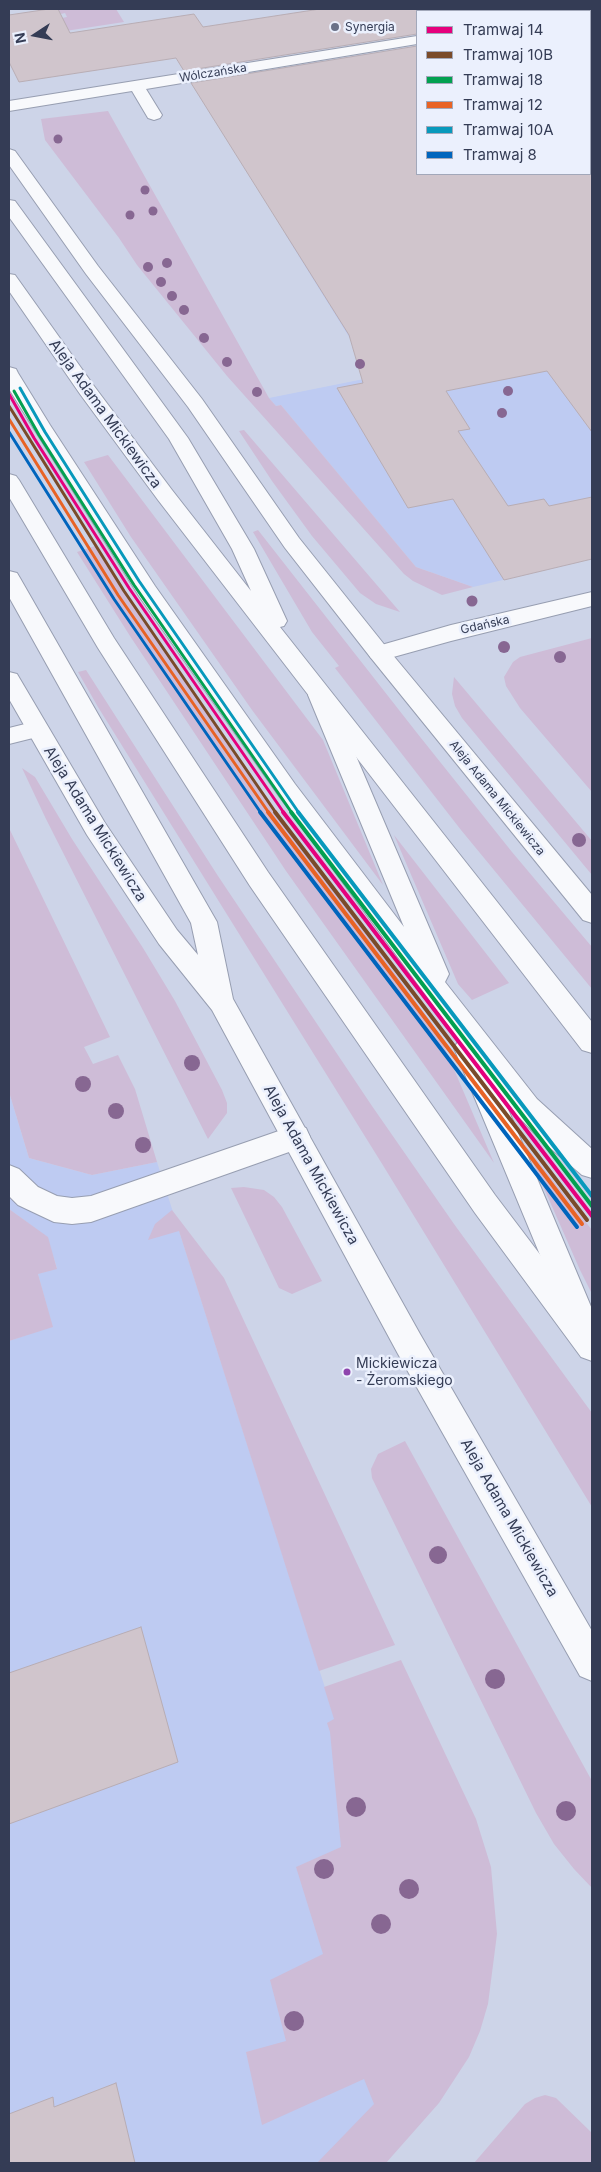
<!DOCTYPE html>
<html>
<head>
<meta charset="utf-8">
<style>
	body { margin:0 }
	#map { position:relative; width:601px; height:2172px; overflow:hidden; background:#cdd4e8; font-family:Inter,sans-serif }
	canvas { display:block }
	.frame { position:absolute; inset:0; border:10px solid #343c55; pointer-events:none }
	.legend { position:absolute; left:416px; top:10px; width:175px; height:165px; box-sizing:border-box; background:#ebf0fd; border:1px solid #a2a8ba; margin:0; padding:6px 9px; list-style:none; font-size:15px; color:#343c55 }
	.legend li { display:flex; align-items:center; gap:10px; height:25px }
	.legend b { width:25px; border:1px solid #a2a8ba }
	.north { position:absolute; left:10px; top:10px; width:50px; height:50px; -webkit-text-stroke:4px #ebf0fd; paint-order:stroke; rotate:259deg; font-size:14px; font-weight:700; line-height:20px; text-align:center; color:#343c55 }
	.north::after { content:''; display:block; margin:auto; width:18px; height:22px; background:#343c55; clip-path:polygon(50% 0,100% 100%,50% 72%,0 100%) }
</style>
</head>
<body>
<div id="map">
<canvas width="601" height="2172"></canvas>
<div class="frame"></div>
<ul class="legend">
<li><b style="height:6px;background:#e5007d"></b>Tramwaj 14</li>
<li><b style="height:6px;background:#7a4b2a"></b>Tramwaj 10B</li>
<li><b style="height:6px;background:#03a151"></b>Tramwaj 18</li>
<li><b style="height:6px;background:#e86325"></b>Tramwaj 12</li>
<li><b style="height:6px;background:#0899bc"></b>Tramwaj 10A</li>
<li><b style="height:6px;background:#0065bd"></b>Tramwaj 8</li>
</ul>
<div class="north">N</div>
</div>
<script>
const g = document.querySelector('canvas').getContext('2d');
g.lineJoin = 'round';
function fill(path, color) { g.fillStyle = color; g.fill(path, 'evenodd'); }
const shape = rows => new Path2D(rows.map(r => 'M' + r).join(''));
function strokePath(path, color, width, dash) { g.strokeStyle = color; g.lineWidth = width; g.lineCap = dash ? 'butt' : 'round'; g.setLineDash(dash || []); g.stroke(path); }
function drawText(font, color, halo, rows, align = 'center') {
  g.font = font + ' Inter,sans-serif'; g.lineWidth = 5; g.setLineDash([]); g.textBaseline = 'middle'; g.strokeStyle = halo; g.fillStyle = color; for (const [text, x, y, turn = 0] of rows) {
    g.save(); g.translate(x, y); g.rotate((+turn || 0) * Math.PI / 180); g.textAlign = isNaN(turn) ? turn : align; if (halo) g.strokeText(text, 0, 0); g.fillText(text, 0, 0); g.restore();
  }
}
fill(shape([
	[385,213,592,336,592,559,473,587,416,567,281,405,276,406,269,398,374,377,285,234],
	[9,1092,29,1158,92,1175,157,1162,335,1719,386,2163,9,2163,9,1341,52,1326,38,1274,57,1268,47,1237,9,1209]
]), '#becbf2');
fill(shape([
	[58,9,116,9,124,22,59,32,52,20,67,17,65,13,61,14],
	[108,111,269,398,276,406,281,405,416,567,473,587,442,595,413,581,404,574,227,376,137,265,119,238,45,140,41,119],
	[244,430,400,612,376,604,360,593,312,536,272,481,239,431],
	[108,455,323,740,383,885,252,710,131,537,84,462],
	[258,530,417,733,512,852,592,947,592,989,461,830,335,668,339,666,312,632,253,532],
	[95,546,230,745,313,862,431,1022,441,1039,494,1163,286,871,130,636,77,552],
	[592,638,592,792,520,708,506,686,504,677,513,662,520,657],
	[86,670,218,876,372,1106,454,1224,592,1413,592,1507,384,1167,98,707,78,672],
	[454,677,592,841,592,875,462,718,455,706,452,694],
	[22,768,35,777,72,839,143,948,175,1001,222,1090,227,1103,227,1113,208,1139,46,819],
	[9,828,110,1037,84,1047,93,1064,118,1055,135,1089,157,1162,92,1175,29,1158,9,1092],
	[394,835,509,983,472,1000,458,984],
	[525,1145,592,1230,592,1294,580,1270],
	[244,1187,264,1190,274,1197,282,1207,322,1281,292,1294,279,1288,231,1188],
	[9,1209,48,1237,57,1269,38,1274,53,1327,9,1341],
	[172,1210,224,1278,395,1645,319,1671,179,1231,148,1240,155,1224],
	[405,1441,592,1781,592,1888,574,1869,554,1844,536,1813,372,1478,371,1469,378,1454],
	[401,1660,476,1819,491,1867,497,1934,488,2004,480,2031,469,2057,439,2103,386,2163,317,2163,374,2104,364,2079,262,2125,246,2052,286,2041,270,1980,323,1954,296,1867,341,1847,330,1732,327,1723,334,1719,324,1687],
	[545,2095,556,2098,592,2133,592,2163,474,2163,525,2104,535,2098]
]), '#cebcd7');
const building = shape([
	[49,9,58,9,70,33,194,14,203,27,320,9,417,9,417,34,184,71,176,58,19,82,9,62,9,15,49,9],
	[417,46,417,174,592,174,592,432,547,371,446,391,470,429,458,431,508,506,544,499,549,506,592,497,592,559,504,580,453,499,408,508,337,388,363,383,349,335,191,83,417,46],
	[141,1627,178,1762,9,1824,9,1673,141,1627],
	[116,2083,135,2163,9,2163,9,2114,53,2097,54,2107,116,2083]
]);
fill(building, '#d0c5cc');
strokePath(building, '#b8adb4', 1);
const minor = shape([
	[592,9,592,17,590,17,590,11,584,11,592,9],
	[417,36,417,44,146,89,162,115,160,118,154,120,148,118,132,91,9,111,9,101,417,36],
	[9,367,16,369,18,373,50,425,155,586,295,784,404,927,308,695,311,689,319,687,327,689,330,695,449,974,445,982,537,1099,592,1149,592,1178,582,1175,542,1141,517,1115,502,1095,592,1309,592,1358,581,1354,577,1344,454,1048,459,1040,279,796,139,596,9,389,9,367],
	[592,592,592,606,451,641,379,661,371,658,368,653,371,648,451,625,592,592],
	[37,721,45,723,49,729,45,735,9,744,9,728,37,721],
	[296,1125,306,1128,310,1137,306,1146,91,1222,72,1224,54,1222,18,1205,9,1196,9,1165,19,1169,38,1187,57,1196,72,1198,91,1196,296,1125]
]);
const major = shape([
	[9,149,15,151,98,266,202,399,299,538,387,648,592,895,592,923,583,920,371,658,285,548,188,407,86,274,9,165,9,149],
	[9,200,15,201,188,438,254,549,287,621,284,626,280,627,592,1022,592,1053,582,1050,158,500,80,394,9,291,9,274,15,275,94,386,172,490,251,591,232,549,169,439,9,217,9,200],
	[9,474,16,476,19,480,114,638,268,872,495,1195,592,1323,592,1361,581,1357,475,1213,250,886,98,648,9,497,9,474],
	[9,571,17,573,20,578,213,915,217,922,233,999,420,1334,592,1631,592,1681,580,1676,398,1354,212,1010,159,944,87,835,9,699,9,672,17,674,105,823,177,930,198,955,191,923,9,597,9,571]
]);
strokePath(minor, '#979eb1', 2);
strokePath(major, '#979eb1', 2);
fill(minor, '#f8f9fc');
fill(major, '#f8f9fc');
strokePath(shape([
	[9,394,34,438,129,588,284,813]
]), '#e5007d', 3);
strokePath(shape([
	[283,812,592,1216]
]), '#e5007d', 4);
strokePath(shape([
	[9,406,124,591,276,813]
]), '#7a4b2a', 3);
strokePath(shape([
	[275,812,587,1220]
]), '#7a4b2a', 4);
strokePath(shape([
	[14,391,39,435,134,585,292,813]
]), '#03a151', 3);
strokePath(shape([
	[291,812,592,1206]
]), '#03a151', 4);
strokePath(shape([
	[9,419,118,595,269,813]
]), '#e86325', 3);
strokePath(shape([
	[268,812,582,1224]
]), '#e86325', 4);
strokePath(shape([
	[20,388,45,432,139,581,299,813]
]), '#0899bc', 3);
strokePath(shape([
	[298,812,592,1196]
]), '#0899bc', 4);
strokePath(shape([
	[9,432,114,599,261,813]
]), '#0065bd', 3);
strokePath(shape([
	[260,812,577,1227]
]), '#0065bd', 4);
g.fillStyle = '#876792';
for (const [x, y, r] of [
	[58,139,4.5],
	[145,190,4.5],
	[153,211,4.5],
	[130,215,4.5],
	[167,263,5],
	[148,267,5],
	[161,282,5],
	[172,296,5],
	[184,310,5],
	[204,338,5],
	[227,362,5],
	[360,364,5],
	[508,391,5],
	[257,392,5],
	[502,413,5],
	[472,601,5.5],
	[504,647,6],
	[560,657,6],
	[579,840,7],
	[192,1063,8],
	[83,1084,8],
	[116,1111,8],
	[143,1145,8],
	[438,1555,9],
	[495,1679,10],
	[356,1807,10],
	[566,1811,10],
	[324,1869,10],
	[409,1889,10],
	[381,1924,10],
	[294,2021,10]
]) { g.beginPath(); g.arc(x, y, r, 0, 2 * Math.PI); g.fill(); }
for (const [x, y, r, color] of [
	[335,27,5,"#6a7188"],
	[347,1372,4.5,"#8e44ad"]
]) { const dot = new Path2D(); dot.arc(x, y, r, 0, 2 * Math.PI); g.fillStyle = color; g.fill(dot); strokePath(dot, '#ebf0fd', 2); }
drawText('12px', '#343c55', '#ebf0fd', [
	["Synergia",345,27]
], 'left');
drawText('12px', '#343c55', '#ebf0fd', [
	["Wólczańska",213,73,-9],
	["Gdańska",485,625,-13],
	["Aleja Adama Mickiewicza",497,798,51]
]);
drawText('14px', '#343c55', '#ebf0fd', [
	["Mickiewicza",356,1364],
	["- Żeromskiego",356,1381]
], 'left');
drawText('15px', '#343c55', '#ebf0fd', [
	["Aleja Adama Mickiewicza",105,414,54],
	["Aleja Adama Mickiewicza",95,824,58],
	["Aleja Adama Mickiewicza",311,1165,61],
	["Aleja Adama Mickiewicza",509,1518,60]
]);
</script>
</body>
</html>
